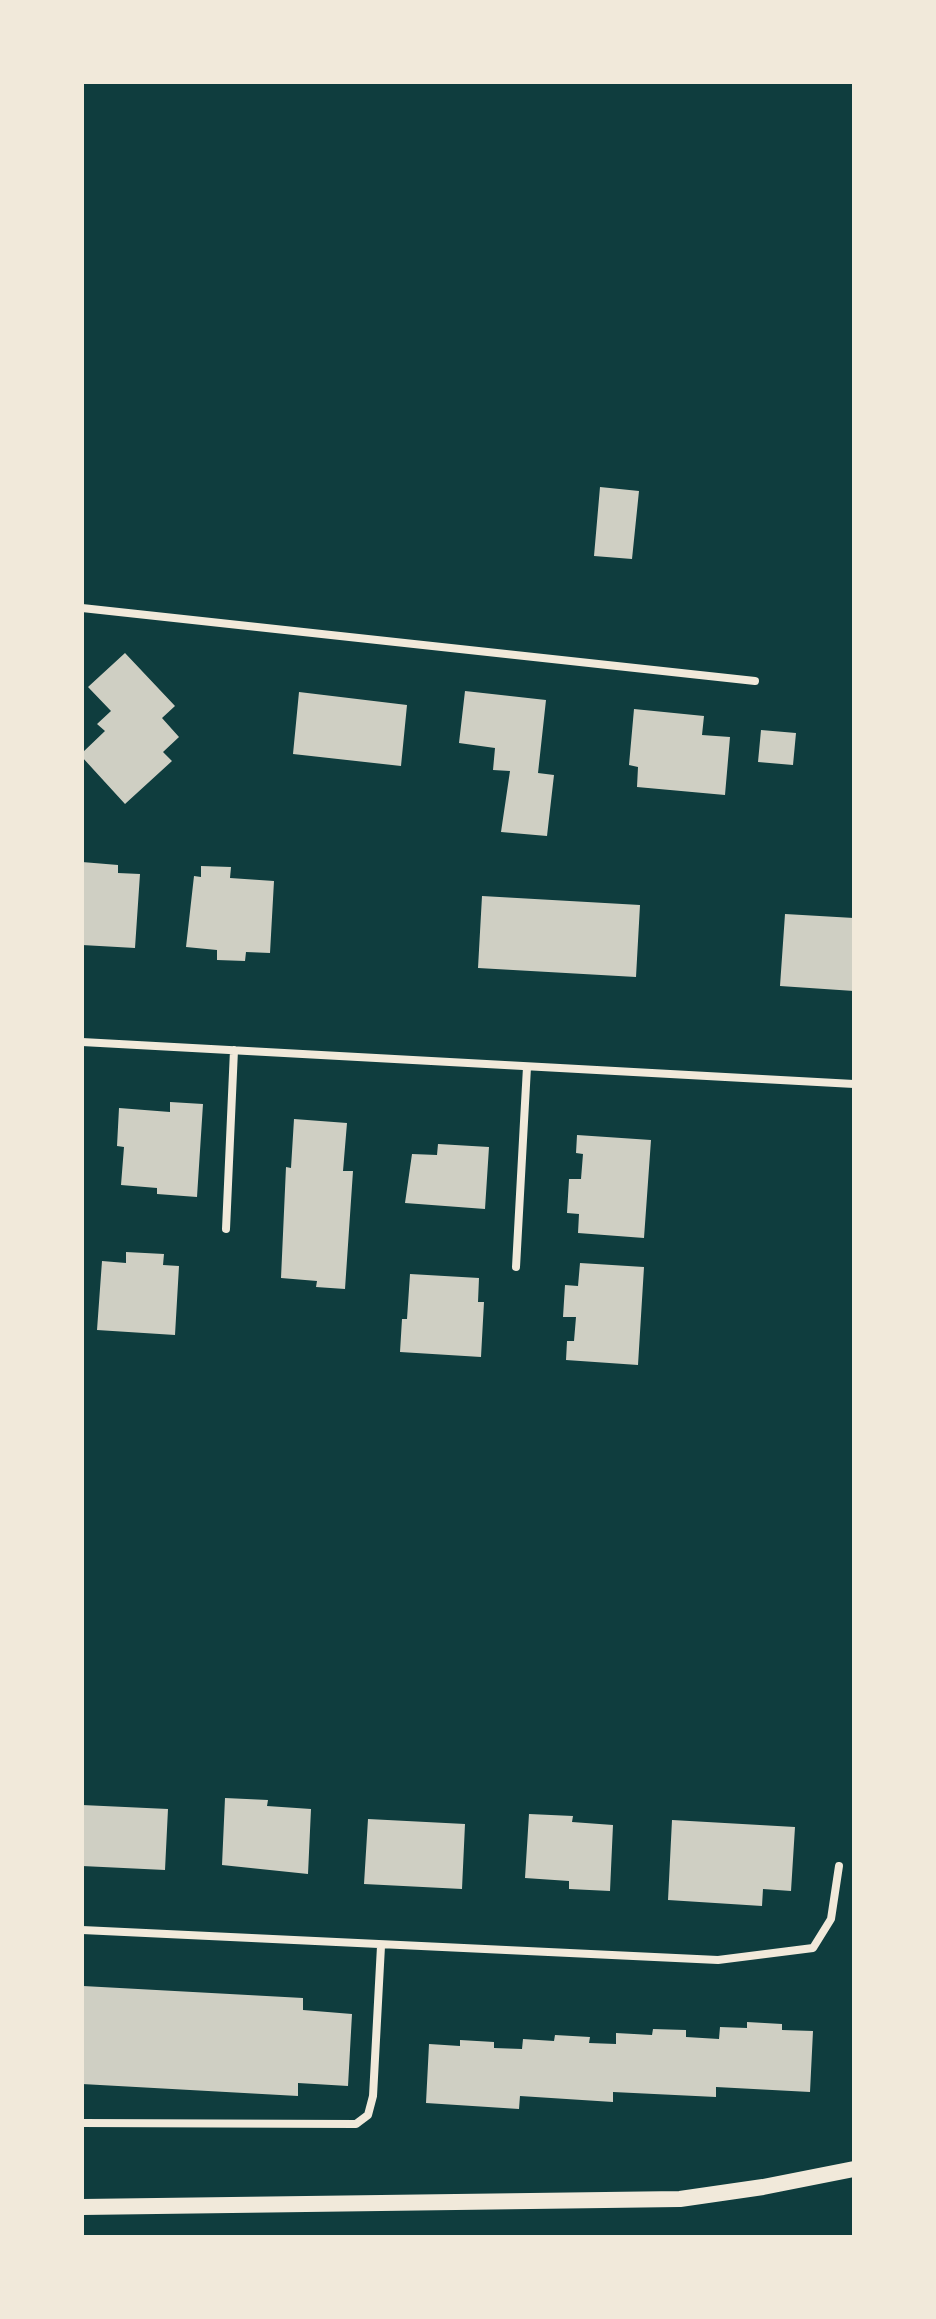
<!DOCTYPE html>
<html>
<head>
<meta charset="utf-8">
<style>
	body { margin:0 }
	#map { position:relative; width:936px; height:2319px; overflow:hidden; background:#0f3d3e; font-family:Ubuntu,sans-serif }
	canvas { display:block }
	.frame { position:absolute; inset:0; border:84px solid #f1e9da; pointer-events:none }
</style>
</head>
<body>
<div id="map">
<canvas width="936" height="2319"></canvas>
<div class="frame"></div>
</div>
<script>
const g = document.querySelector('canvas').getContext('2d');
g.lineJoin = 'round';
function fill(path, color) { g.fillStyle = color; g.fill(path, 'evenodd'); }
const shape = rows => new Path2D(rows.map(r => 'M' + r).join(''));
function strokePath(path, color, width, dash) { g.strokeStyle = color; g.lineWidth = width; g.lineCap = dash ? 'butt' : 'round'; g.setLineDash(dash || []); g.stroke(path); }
fill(shape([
	[600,487,639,491,632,559,594,556],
	[125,653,175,706,162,718,179,737,163,752,172,761,125,804,82,757,82,753,105,731,97,724,111,711,88,687],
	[465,691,546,700,538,773,554,775,547,836,501,832,510,771,493,770,495,748,459,743],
	[299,692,407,705,401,766,293,754],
	[634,709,704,716,702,735,730,737,725,795,637,787,638,767,629,765],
	[761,730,796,733,793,765,758,762],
	[82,862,118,865,118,873,140,874,135,948,82,945],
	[201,866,231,867,230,878,274,881,270,953,246,952,245,961,217,960,217,950,186,947,194,876,201,877],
	[482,896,640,905,636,977,478,968],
	[785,914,854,918,854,991,780,986],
	[170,1102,203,1104,197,1197,157,1194,157,1188,121,1185,124,1147,117,1146,119,1108,170,1112],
	[294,1119,347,1123,343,1171,353,1171,345,1289,316,1287,317,1281,281,1278,286,1167,291,1168],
	[577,1135,651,1140,644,1238,578,1233,579,1214,567,1213,569,1179,581,1179,583,1154,576,1153],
	[438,1144,489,1147,485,1209,405,1203,412,1154,437,1155],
	[126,1252,164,1254,163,1265,179,1266,175,1335,97,1330,102,1261,126,1263],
	[580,1263,644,1267,638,1365,566,1360,567,1341,574,1341,576,1317,563,1317,565,1285,578,1286],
	[410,1274,479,1278,478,1302,484,1302,481,1357,400,1352,402,1319,407,1319],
	[225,1798,268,1800,267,1806,311,1809,308,1874,222,1865],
	[82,1805,168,1809,165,1870,82,1866],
	[529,1814,573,1816,572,1822,613,1825,610,1891,569,1889,569,1881,525,1878],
	[368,1819,465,1824,462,1889,364,1884],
	[672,1820,795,1827,791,1891,763,1889,762,1906,668,1900],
	[83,1986,303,1998,303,2010,352,2014,348,2086,298,2083,298,2096,82,2084],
	[747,2022,782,2024,782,2030,813,2031,810,2092,716,2087,716,2097,613,2092,613,2102,520,2096,519,2109,426,2103,429,2044,460,2046,460,2040,494,2042,494,2048,522,2049,523,2039,554,2041,555,2035,590,2037,589,2043,616,2044,616,2033,652,2035,653,2029,686,2030,686,2037,719,2039,720,2027,747,2028]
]), '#cfcfc3');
strokePath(shape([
	[82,608,755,681],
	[82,1042,854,1084],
	[226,1229,234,1050],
	[516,1267,527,1067],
	[82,1930,718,1960,813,1948,831,1919,839,1866],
	[82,2123,356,2124,368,2115,373,2096,381,1946]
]), '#f1e9da', 8);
strokePath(shape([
	[82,2207,680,2199,763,2187,854,2169]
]), '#f1e9da', 16);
</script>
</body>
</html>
